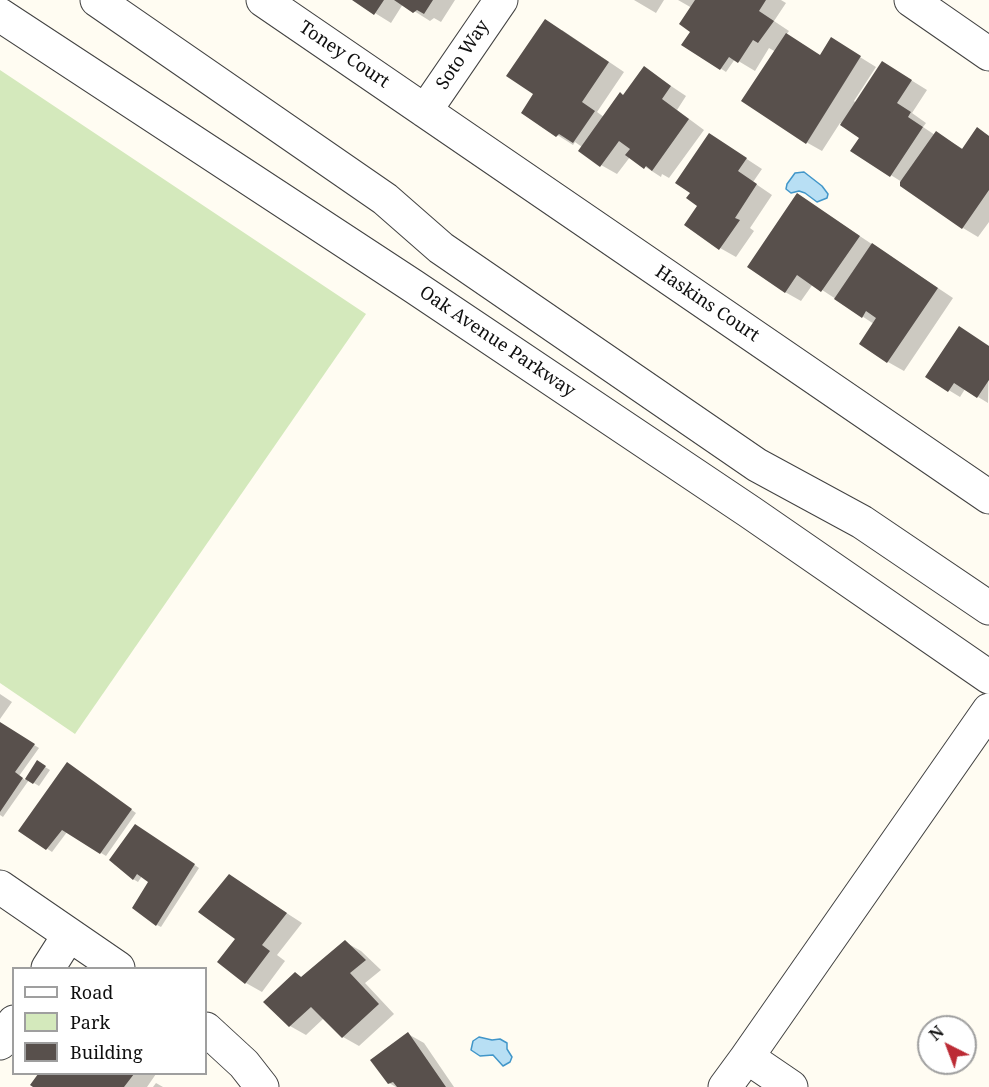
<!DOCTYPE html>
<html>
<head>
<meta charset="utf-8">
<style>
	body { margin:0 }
	#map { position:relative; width:989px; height:1087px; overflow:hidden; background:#fffcf2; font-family:"Noto Serif",serif }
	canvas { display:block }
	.legend { position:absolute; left:12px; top:967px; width:195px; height:108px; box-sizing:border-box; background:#fff; border:2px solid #9f9f9f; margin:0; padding:8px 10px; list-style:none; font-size:18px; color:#0f0f0f }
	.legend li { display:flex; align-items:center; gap:12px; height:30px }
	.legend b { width:30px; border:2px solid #9f9f9f }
	.north { position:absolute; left:917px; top:1015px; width:60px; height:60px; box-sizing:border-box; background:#fff; border:2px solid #9f9f9f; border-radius:50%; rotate:318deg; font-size:16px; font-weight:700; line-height:24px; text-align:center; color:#0f0f0f }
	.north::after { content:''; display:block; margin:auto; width:21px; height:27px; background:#bc2b35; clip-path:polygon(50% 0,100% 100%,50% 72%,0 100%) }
</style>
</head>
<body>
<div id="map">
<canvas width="989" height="1087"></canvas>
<ul class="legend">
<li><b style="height:8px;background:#fff"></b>Road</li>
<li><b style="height:16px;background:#d4e9bc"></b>Park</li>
<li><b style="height:16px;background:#58504c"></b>Building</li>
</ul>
<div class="north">N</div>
</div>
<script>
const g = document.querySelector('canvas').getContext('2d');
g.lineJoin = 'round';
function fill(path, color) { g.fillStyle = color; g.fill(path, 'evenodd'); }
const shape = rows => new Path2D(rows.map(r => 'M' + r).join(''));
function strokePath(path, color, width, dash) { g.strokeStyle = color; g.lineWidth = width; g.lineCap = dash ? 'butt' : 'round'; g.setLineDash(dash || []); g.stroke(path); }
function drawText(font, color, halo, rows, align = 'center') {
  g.font = font + ' "Noto Serif",serif'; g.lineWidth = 6; g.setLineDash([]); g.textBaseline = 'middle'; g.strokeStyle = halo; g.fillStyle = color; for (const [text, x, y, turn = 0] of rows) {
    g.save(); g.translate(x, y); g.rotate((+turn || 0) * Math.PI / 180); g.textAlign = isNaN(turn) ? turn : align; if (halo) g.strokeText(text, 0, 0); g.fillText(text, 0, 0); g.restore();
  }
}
fill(shape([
	[0,70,366,314,75,734,0,683]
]), '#d4e9bc');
const water = shape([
	[804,172,822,186,828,194,827,198,817,202,805,193,799,191,791,193,786,189,787,184,795,173,804,172],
	[479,1037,492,1040,500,1039,507,1043,507,1049,512,1057,510,1062,503,1066,493,1055,480,1056,471,1050,473,1041,479,1037]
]);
fill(water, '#b8dff4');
strokePath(water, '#4196c9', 1.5);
fill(shape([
	[354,0,455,0,441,22,434,18,430,21,403,4,391,23],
	[634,0,664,0,656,13],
	[678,0,781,0,786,3,774,21,789,31,786,35,821,56,847,49,876,67,854,101,856,103,898,72,927,90,912,113,926,123,923,127,935,135,936,133,963,149,977,129,989,136,989,222,978,237,963,228,902,182,852,151,861,137,840,123,822,151,806,142,776,52,769,48,755,71,735,59,726,72,684,44,690,34,692,8],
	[562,30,624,72,597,112,604,117,624,96,644,68,686,96,677,110,704,130,669,178,662,174,661,177,630,157,617,174,601,165,582,147,575,142,573,145,523,113,535,94],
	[710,135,762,169,753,182,772,195,750,228,754,231,736,257,720,248,692,193],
	[798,195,953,298,904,371,888,362,874,324,813,284,801,301,785,292],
	[989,347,988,403,965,389,960,397,927,377],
	[0,694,12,702,0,719],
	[0,724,39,748,19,776,25,780,37,762,50,770,39,786,29,780,3,817,0,815],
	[72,767,136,813,106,856,67,832,52,852,20,830],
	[141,829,199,868,161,927,157,925,150,882,142,876,138,882,133,879],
	[229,876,302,923,277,955,285,961,262,992,246,983,219,962,237,938],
	[345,942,361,951,381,970,365,983,394,1014,359,1046,343,1037,324,1018,306,1035,290,1026,265,1002,295,973,303,978],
	[408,1034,424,1043,454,1087,396,1087,389,1083],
	[40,1074,156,1074,147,1087,36,1087,32,1084],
	[156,1083,163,1087,153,1087]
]), '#0003');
fill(shape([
	[352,0,384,0,374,15],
	[394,0,433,0,424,14,417,10,413,13],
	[695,0,766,0,759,11,774,21,758,43,753,40,738,63,729,57,720,70,681,45,690,32,679,24],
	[545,19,609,62,582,102,595,111,573,143,559,134,556,137,521,113,533,94,506,76],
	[786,33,820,55,831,37,861,56,806,144,741,101],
	[882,61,912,80,897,103,911,112,908,117,923,127,890,177,850,151,859,138,840,125],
	[644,66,671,86,662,99,689,119,652,171,646,166,644,169,625,155,630,149,619,141,600,167,578,151,620,92,623,95],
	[977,127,989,136,989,190,962,229,900,186,900,182,936,131,962,149],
	[709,133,747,158,738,171,757,184,735,218,740,220,719,250,684,225,697,206,686,198,690,193,675,183],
	[797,193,860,236,821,292,797,275,785,293,747,267],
	[872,243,938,288,887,363,859,344,876,318,866,311,862,318,834,299],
	[959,326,989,346,989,380,977,398,954,383,948,392,925,377],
	[0,722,35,744,15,772,23,778,0,812],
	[37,760,46,766,33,784,25,779],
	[67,762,132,809,100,854,62,830,46,850,18,831],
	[135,824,195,864,156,926,132,908,148,882,137,874,133,880,109,860],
	[229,874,287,913,262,945,270,951,245,984,217,962,235,939,198,912],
	[345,940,366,960,350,973,379,1004,342,1038,311,1007,289,1027,263,1002,295,972,301,977],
	[408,1032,446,1087,397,1087,393,1082,388,1084,370,1060],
	[38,1074,134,1074,124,1087,33,1087,30,1085]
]), '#58504c');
const minor = shape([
	[97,0,385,199,441,248,757,465,862,522,989,608],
	[263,0,989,497],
	[911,0,989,54],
	[0,15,413,286,750,512,989,677],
	[425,111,501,0],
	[0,887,118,968],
	[48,968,69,935],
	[206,1029,244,1064,262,1087],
	[0,1043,14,1022],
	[747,1057,989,710],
	[725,1087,747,1057,791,1087]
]);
strokePath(minor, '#424242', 35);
strokePath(minor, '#fff', 33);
drawText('18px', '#0f0f0f', '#fff', [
	["Toney Court",344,55,34],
	["Soto Way",463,55,-56],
	["Haskins Court",707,304,34],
	["Oak Avenue Parkway",497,342,34]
]);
</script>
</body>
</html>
